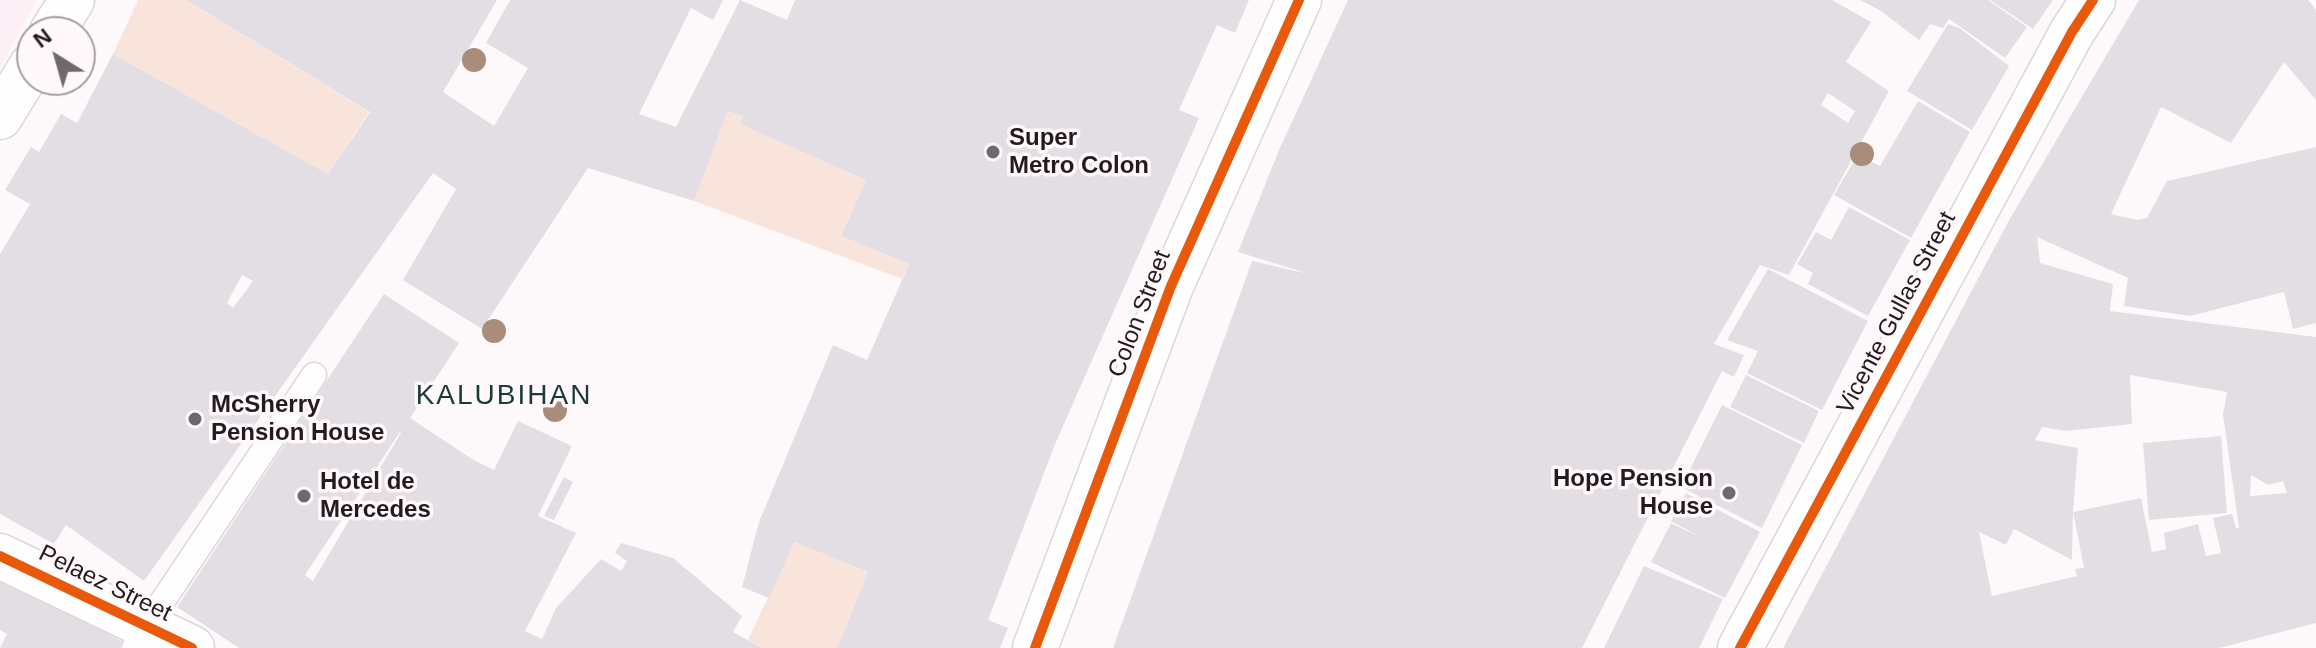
<!DOCTYPE html>
<html>
<head>
<meta charset="utf-8">
<style>
	body { margin:0 }
	#map { position:relative; width:2316px; height:648px; overflow:hidden; background:#fdf9fb; font-family:Arial,sans-serif }
	canvas { display:block }
	.north { position:absolute; left:16px; top:16px; width:80px; height:80px; box-sizing:border-box; background:#fef8fb; border:2px solid #a79fa3; border-radius:50%; rotate:323deg; font-size:22px; font-weight:700; line-height:32px; text-align:center; color:#241a1f }
	.north::after { content:''; display:block; margin:auto; width:28px; height:36px; background:#70686c; clip-path:polygon(50% 0,100% 100%,50% 72%,0 100%) }
</style>
</head>
<body>
<div id="map">
<canvas width="2316" height="648"></canvas>
<div class="north">N</div>
</div>
<script>
const g = document.querySelector('canvas').getContext('2d');
g.lineJoin = 'round';
function fill(path, color) { g.fillStyle = color; g.fill(path, 'evenodd'); }
const shape = rows => new Path2D(rows.map(r => 'M' + r).join(''));
function strokePath(path, color, width, dash) { g.strokeStyle = color; g.lineWidth = width; g.lineCap = dash ? 'butt' : 'round'; g.setLineDash(dash || []); g.stroke(path); }
function drawText(font, color, halo, rows, align = 'center') {
  g.font = font + ' Arial,sans-serif'; g.lineWidth = 7; g.setLineDash([]); g.textBaseline = 'middle'; g.strokeStyle = halo; g.fillStyle = color; for (const [text, x, y, turn = 0] of rows) {
    g.save(); g.translate(x, y); g.rotate((+turn || 0) * Math.PI / 180); g.textAlign = isNaN(turn) ? turn : align; if (halo) g.strokeText(text, 0, 0); g.fillText(text, 0, 0); g.restore();
  }
}
fill(shape([
	[0,0,37,0,0,67]
]), '#fdeff6');
fill(shape([
	[138,0,186,0,369,112,328,174,113,54],
	[728,111,743,117,741,124,866,180,841,236,909,264,902,279,694,201],
	[794,542,868,572,837,648,762,648,748,640]
]), '#f9e4db');
fill(shape([
	[186,0,497,0,443,92,494,126,528,68,486,43,510,0,723,0,713,20,691,8,639,114,676,127,740,0,787,20,795,0,1249,0,1235,33,1217,25,1179,110,1199,118,1056,442,988,620,1008,628,1000,648,837,648,868,572,794,542,769,598,742,587,759,522,833,345,867,360,909,264,841,236,866,180,740,124,743,117,728,111,694,201,588,168,482,329,403,280,456,189,433,173,144,581,66,525,54,544,0,514,0,254,30,204,5,190,31,147,39,152,61,114,77,123,113,54,328,174,370,112],
	[242,275,253,281,233,308,227,303],
	[1348,0,1832,0,1871,22,1846,62,1889,91,1789,275,1760,265,1714,344,1744,355,1734,377,1722,371,1582,648,1113,648,1252,261,1309,274,1238,252,1279,150],
	[1828,93,1855,111,1848,123,1821,105],
	[1860,0,1988,0,2027,27,2005,58,1949,19,1943,28,1930,24,1919,40,1881,11],
	[1990,0,2053,0,2033,29],
	[2139,0,2308,0,2316,10,2316,100,2284,62,2231,143,2161,107,2111,214,2137,220,2147,218,2167,181,2316,147,2316,323,2293,329,2284,292,2190,316,2124,306,2128,278,2037,237,2040,263,2113,284,2110,311,2316,337,2316,623,2219,648,1783,648,2008,222],
	[2130,375,2227,392,2223,415,2239,528,2236,528,2232,514,2213,518,2221,553,2206,556,2198,524,2164,533,2166,549,2152,552,2141,498,2073,512,2078,448,2035,440,2042,427,2066,431,2132,424],
	[2251,475,2268,485,2283,481,2287,493,2250,496],
	[2073,512,2084,568,2075,569,2077,576,1992,596,1979,532,2006,545,2014,529,2072,560],
	[1948,24,1961,29,2009,66,1972,130,1907,91],
	[1918,101,1970,132,1911,238,1834,195,1858,154,1880,166],
	[1849,207,1910,240,1868,316,1808,284,1813,273,1797,264,1816,232,1831,240],
	[1768,269,1868,321,1822,410,1747,373,1758,351,1727,340],
	[384,294,459,343,410,418,472,459,494,470,518,421,572,446,538,516,576,533,525,631,542,639,556,608,601,559,621,571,627,561,615,553,621,543,673,558,742,616,733,632,762,648,239,648,177,607],
	[400,432,401,433,313,581,305,575],
	[1746,375,1819,411,1804,443,1730,407],
	[1722,405,1802,445,1762,528,1681,487],
	[2221,436,2227,513,2149,520,2143,443],
	[564,477,573,482,554,520,544,516],
	[1686,493,1760,532,1725,598,1651,562,1671,523,1702,538,1671,521],
	[1644,566,1723,599,1699,648,1604,648],
	[0,575,123,642,119,648,0,648,7,634,0,630]
]), '#e3dee3');
const lane = shape([
	[134,648,146,626,314,375]
]);
const secondary = shape([
	[52,32,72,0],
	[0,117,32,65],
	[0,556,192,648],
	[1035,648,1171,286,1299,0],
	[1740,648,2072,32,2093,0]
]);
strokePath(lane, '#ddd5d9', 27);
strokePath(secondary, '#ddd5d9', 47);
strokePath(lane, '#fffefe', 24);
strokePath(secondary, '#fffefe', 44);
strokePath(shape([
	[0,556,192,648],
	[1035,648,1171,286,1299,0],
	[1740,648,2072,32,2093,0]
]), '#e8590c', 10);
g.fillStyle = '#a98c7a';
for (const [x, y] of [
	[474,60],
	[1862,154],
	[494,331],
	[555,410]
]) { g.beginPath(); g.arc(x, y, 12, 0, 2 * Math.PI); g.fill(); }
for (const [x, y, r, color] of [
	[993,152,8,"#70686c"],
	[195,419,8,"#70686c"],
	[1729,493,8,"#70686c"],
	[304,496,8,"#70686c"]
]) { const dot = new Path2D(); dot.arc(x, y, r, 0, 2 * Math.PI); g.fillStyle = color; g.fill(dot); strokePath(dot, '#fef8fb', 3); }
drawText('bold 24px', '#241a1f', '#fef8fb', [
	["Super",1009,138],
	["Metro Colon",1009,166],
	["McSherry",211,405],
	["Pension House",211,433],
	["Hope Pension",1713,479,"right"],
	["House",1713,507,"right"],
	["Hotel de",320,482],
	["Mercedes",320,510]
], 'left');
drawText('24px', '#241a1f', '#fef8fb', [
	["Vicente Gullas Street",1897,313,-62],
	["Colon Street",1140,314,-69],
	["Pelaez Street",105,584,26]
]);
g.letterSpacing = '2px';
drawText('28px', '#193b38', '#fef8fb', [
	["KALUBIHAN",504,396]
]);
g.letterSpacing = '0px';
</script>
</body>
</html>
